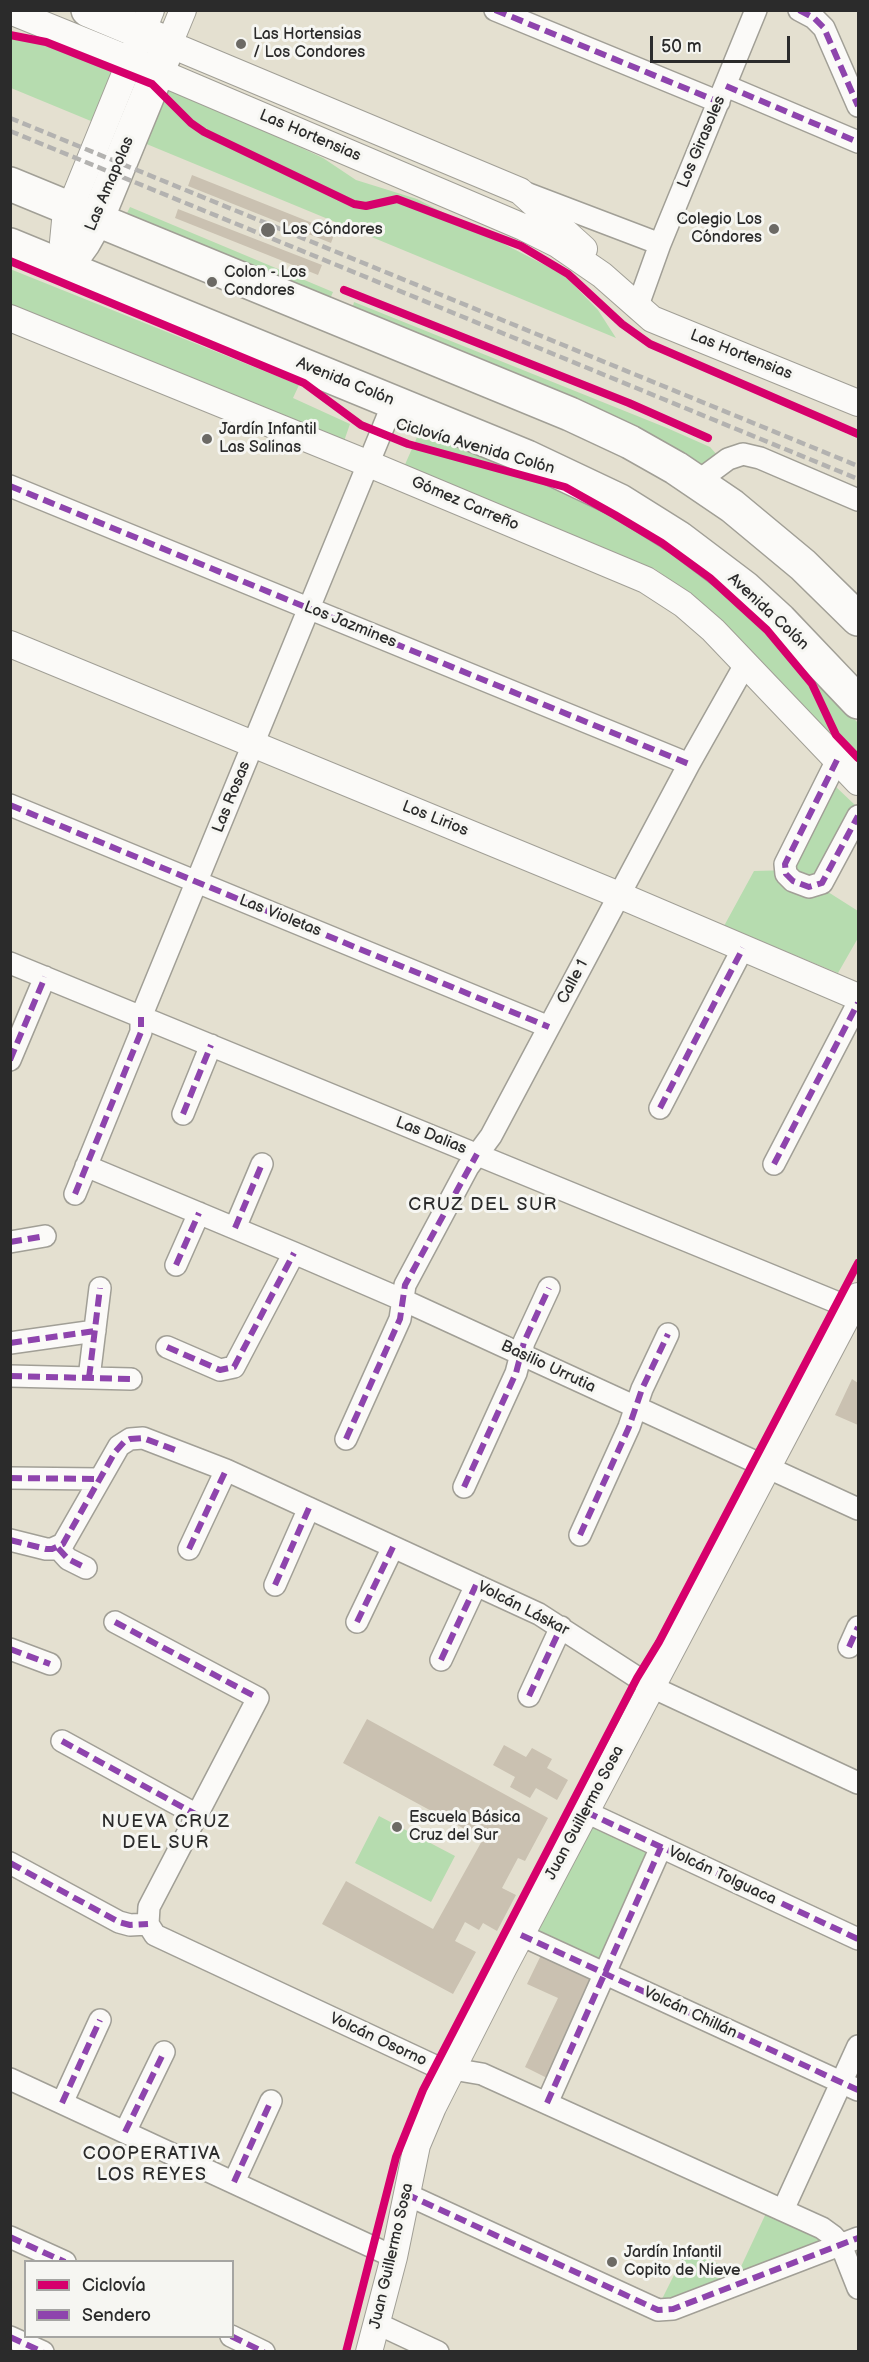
<!DOCTYPE html>
<html>
<head>
<meta charset="utf-8">
<style>
	body { margin:0 }
	#map { position:relative; width:869px; height:2362px; overflow:hidden; background:#e4e0d0; font-family:"Balsamiq Sans",sans-serif }
	canvas { display:block }
	.frame { position:absolute; inset:0; border:12px solid #2b2b2b; pointer-events:none }
	.legend { position:absolute; left:24px; top:2260px; width:210px; height:78px; box-sizing:border-box; background:#f6f6f2; border:2px solid #a5a5a2; margin:0; padding:8px 10px; list-style:none; font-size:18px; color:#2b2b2b }
	.legend li { display:flex; align-items:center; gap:12px; height:30px }
	.legend b { width:30px; border:2px solid #a5a5a2 }
	.scale { position:absolute; left:650px; top:36px; width:140px; height:27px; box-sizing:border-box; border:3px solid #2b2b2b; border-top:0; padding-left:8px; font-size:18px; line-height:21px; white-space:nowrap; color:#2b2b2b; -webkit-text-stroke:4px #f6f6f2; paint-order:stroke }
</style>
</head>
<body>
<div id="map">
<canvas width="869" height="2362"></canvas>
<div class="frame"></div>
<ul class="legend">
<li><b style="height:8px;background:#d6006c"></b>Ciclovía</li>
<li><b style="height:8px;background:#8e44ad"></b>Sendero</li>
</ul>
<div class="scale">50 m</div>
</div>
<script>
const g = document.querySelector('canvas').getContext('2d');
g.lineJoin = 'round';
function fill(path, color) { g.fillStyle = color; g.fill(path, 'evenodd'); }
const shape = rows => new Path2D(rows.map(r => 'M' + r).join(''));
function strokePath(path, color, width, dash) { g.strokeStyle = color; g.lineWidth = width; g.lineCap = dash ? 'butt' : 'round'; g.setLineDash(dash || []); g.stroke(path); }
function drawText(font, color, halo, rows, align = 'center') {
  g.font = font + ' "Balsamiq Sans",sans-serif'; g.lineWidth = 6; g.setLineDash([]); g.textBaseline = 'middle'; g.strokeStyle = halo; g.fillStyle = color; for (const [text, x, y, turn = 0] of rows) {
    g.save(); g.translate(x, y); g.rotate((+turn || 0) * Math.PI / 180); g.textAlign = isNaN(turn) ? turn : align; if (halo) g.strokeText(text, 0, 0); g.fillText(text, 0, 0); g.restore();
  }
}
fill(shape([
	[10,35,129,67,323,158,356,180,417,199,564,275,598,310,616,338,11,88],
	[130,207,333,292,329,301,125,217],
	[10,269,299,385,293,398,350,424,343,444,11,307],
	[354,302,667,428,710,447,719,457,697,471,351,314],
	[422,426,617,512,751,608,858,723,858,764,719,619,691,595,655,569,403,469],
	[835,786,855,805,817,885,858,911,858,938,838,973,724,926,754,871,791,870],
	[379,1816,455,1856,431,1902,355,1863],
	[588,1817,656,1850,603,1968,525,1934],
	[768,2209,836,2244,658,2307,687,2249,738,2273]
]), '#b6dcaf');
fill(shape([
	[192,175,335,232,331,243,188,186],
	[178,209,322,265,318,275,175,218],
	[852,1379,858,1383,858,1425,835,1415],
	[367,1719,548,1818,525,1861,518,1858,502,1888,516,1895,497,1931,483,1923,479,1930,465,1922,455,1941,476,1952,453,1994,322,1924,346,1881,433,1929,483,1839,343,1763],
	[504,1745,526,1757,532,1748,552,1759,547,1768,568,1780,557,1800,536,1788,530,1798,510,1787,515,1777,493,1765],
	[543,1951,596,1976,547,2078,525,2067,558,1998,527,1984]
]), '#cac1b1');
const minor = shape([
	[495,10,719,102],
	[799,10,814,18,824,28,858,106],
	[726,86,858,142],
	[526,193,660,244],
	[637,308,660,244,756,10],
	[697,482,728,459,743,454,760,458,858,500],
	[10,486,689,764],
	[837,760,785,864,786,874,793,881,809,887,822,883,858,816],
	[10,805,549,1027],
	[10,963,858,1311],
	[10,1060,45,977],
	[660,1108,743,948],
	[183,1114,211,1045],
	[774,1164,858,1003],
	[86,1166,294,1253,403,1300,858,1509],
	[75,1194,141,1032,141,1017,394,401],
	[235,1228,262,1164],
	[10,1242,45,1236],
	[176,1265,199,1213],
	[10,1343,95,1331],
	[167,1347,220,1370,234,1367,294,1253],
	[10,1376,131,1379],
	[89,1378,100,1288],
	[346,1439,400,1319,405,1285,468,1167,491,1136,689,764,746,663],
	[10,1478,99,1479],
	[464,1487,516,1373,524,1342,549,1288],
	[580,1535,629,1427,642,1389,668,1334],
	[10,1540,46,1549,52,1549,63,1544,119,1446,130,1439,143,1438,226,1470,539,1614,652,1687,858,1783],
	[58,1548,68,1559,86,1568],
	[189,1549,226,1470],
	[275,1585,309,1508],
	[115,1622,258,1698,149,1907,148,1924,155,1935,435,2066,482,2074,822,2228,833,2236,841,2245,858,2288],
	[357,1622,393,1547],
	[849,1647,858,1627],
	[10,1649,50,1664],
	[441,1660,476,1585],
	[529,1696,561,1627],
	[62,1741,197,1815],
	[586,1812,858,1939],
	[10,1863,119,1922,130,1925,148,1924],
	[521,1935,858,2090],
	[10,2079,394,2257],
	[62,2103,100,2020],
	[547,2103,661,1847],
	[125,2132,164,2052],
	[234,2182,271,2101],
	[406,2194,658,2310,673,2309,858,2238],
	[783,2210,858,2046],
	[10,2237,65,2262],
	[376,2323,438,2352],
	[231,2336,264,2352],
	[10,2337,43,2352]
]);
const tertiary = shape([
	[183,10,169,44,520,191,584,249],
	[10,11,131,60,523,227,557,244,602,275,652,319,858,403],
	[66,267,63,242,65,221,151,10],
	[10,318,369,464,646,580,683,604,713,630,858,782],
	[10,644,619,895,858,997],
	[369,2352,394,2257,417,2145,433,2107,503,1969,858,1296]
]);
const primary = shape([
	[10,184,570,414,630,442,676,468,732,506,803,565,858,619],
	[10,245,527,457,620,501,679,538,745,588,780,620,858,702],
	[66,267,84,242,97,219,169,44,88,10]
]);
strokePath(minor, '#a19f96', 24);
strokePath(tertiary, '#a19f96', 28);
strokePath(primary, '#a19f96', 36);
strokePath(minor, '#fbfaf8', 21);
strokePath(tertiary, '#fbfaf8', 26);
strokePath(primary, '#fbfaf8', 33);
strokePath(shape([
	[10,118,858,466],
	[10,131,858,479]
]), '#b3b2b0', 4.5, [9, 4.5]);
strokePath(shape([
	[495,10,719,102],
	[799,10,814,18,824,28,858,106],
	[726,86,858,142],
	[10,486,689,764],
	[837,760,785,864,786,874,793,881,809,887,822,883,858,816],
	[10,805,549,1027],
	[10,1060,45,977],
	[660,1108,743,948],
	[183,1114,211,1045],
	[774,1164,858,1003],
	[75,1194,141,1032,141,1017],
	[235,1228,262,1164],
	[10,1242,45,1236],
	[176,1265,199,1213],
	[10,1343,95,1331],
	[167,1347,220,1370,234,1367,294,1253],
	[10,1376,131,1379],
	[89,1378,100,1288],
	[346,1439,400,1319,405,1285,477,1154],
	[10,1478,99,1479],
	[464,1487,516,1373,524,1342,549,1288],
	[580,1535,629,1427,642,1389,668,1334],
	[10,1540,46,1549,52,1549,63,1544,115,1452,124,1442,130,1439,143,1438,178,1451],
	[58,1548,68,1559,86,1568],
	[189,1549,226,1470],
	[275,1585,309,1508],
	[115,1622,258,1698],
	[357,1622,393,1547],
	[849,1647,858,1627],
	[10,1649,50,1664],
	[441,1660,476,1585],
	[529,1696,561,1627],
	[62,1741,197,1815],
	[586,1812,858,1939],
	[10,1863,119,1922,130,1925,148,1924],
	[521,1935,858,2090],
	[62,2103,100,2020],
	[547,2103,661,1847],
	[125,2132,164,2052],
	[234,2182,271,2101],
	[406,2194,658,2310,673,2309,858,2238],
	[10,2237,65,2262],
	[231,2336,264,2352],
	[10,2337,43,2352]
]), '#8e44ad', 6, [12, 6]);
strokePath(shape([
	[10,35,46,42,152,84,191,123,204,132,354,204,366,206,397,199,521,246,568,274,622,324,650,344,858,434],
	[10,261,304,383,361,425,408,444,565,487,615,515,662,543,710,578,767,630,812,684,836,735,858,758],
	[344,290,629,403,708,438],
	[346,2352,396,2157,423,2090,637,1678,659,1642,858,1263]
]), '#d6006c', 8);
for (const [x, y, r, color] of [
	[241,44,6,"#6c6a65"],
	[774,229,6,"#6c6a65"],
	[268,230,8,"#6c6a65"],
	[212,282,6,"#6c6a65"],
	[207,439,6,"#6c6a65"],
	[397,1827,6,"#6c6a65"],
	[612,2262,6,"#6c6a65"]
]) { const dot = new Path2D(); dot.arc(x, y, r, 0, 2 * Math.PI); g.fillStyle = color; g.fill(dot); strokePath(dot, '#f6f6f2', 2); }
drawText('16px', '#2b2b2b', '#f6f6f2', [
	["Las Hortensias",253,35],
	["/ Los Condores",253,53],
	["Colegio Los",762,220,"right"],
	["Cóndores",762,238,"right"],
	["Los Cóndores",282,230],
	["Colon - Los",224,273],
	["Condores",224,291],
	["Jardín Infantil",219,430],
	["Las Salinas",219,448],
	["Escuela Básica",409,1818],
	["Cruz del Sur",409,1836],
	["Jardín Infantil",624,2253],
	["Copito de Nieve",624,2271]
], 'left');
drawText('16px', '#2b2b2b', '#f6f6f2', [
	["Las Hortensias",310,136,23],
	["Los Girasoles",702,142,-67],
	["Las Amapolas",110,184,-67],
	["Las Hortensias",741,355,22],
	["Avenida Colón",345,382,22],
	["Ciclovía Avenida Colón",475,447,16],
	["Gómez Carreño",465,504,23],
	["Avenida Colón",768,612,43],
	["Los Jazmines",350,625,22],
	["Las Rosas",232,797,-68],
	["Los Lirios",435,819,22],
	["Las Violetas",280,916,22],
	["Calle 1",573,982,-62],
	["Las Dalias",431,1136,22],
	["Basilio Urrutia",548,1367,25],
	["Volcán Láskar",523,1609,27],
	["Juan Guillermo Sosa",585,1813,-62],
	["Volcán Tolguaca",722,1876,25],
	["Volcán Chillán",690,2013,25],
	["Volcán Osorno",378,2040,25],
	["Juan Guillermo Sosa",392,2256,-77]
]);
g.letterSpacing = '1.5px';
drawText('18px', '#2b2b2b', '#f6f6f2', [
	["CRUZ DEL SUR",483,1205],
	["NUEVA CRUZ",166,1822],
	["DEL SUR",166,1843],
	["COOPERATIVA",152,2154],
	["LOS REYES",152,2175]
]);
g.letterSpacing = '0px';
</script>
</body>
</html>
